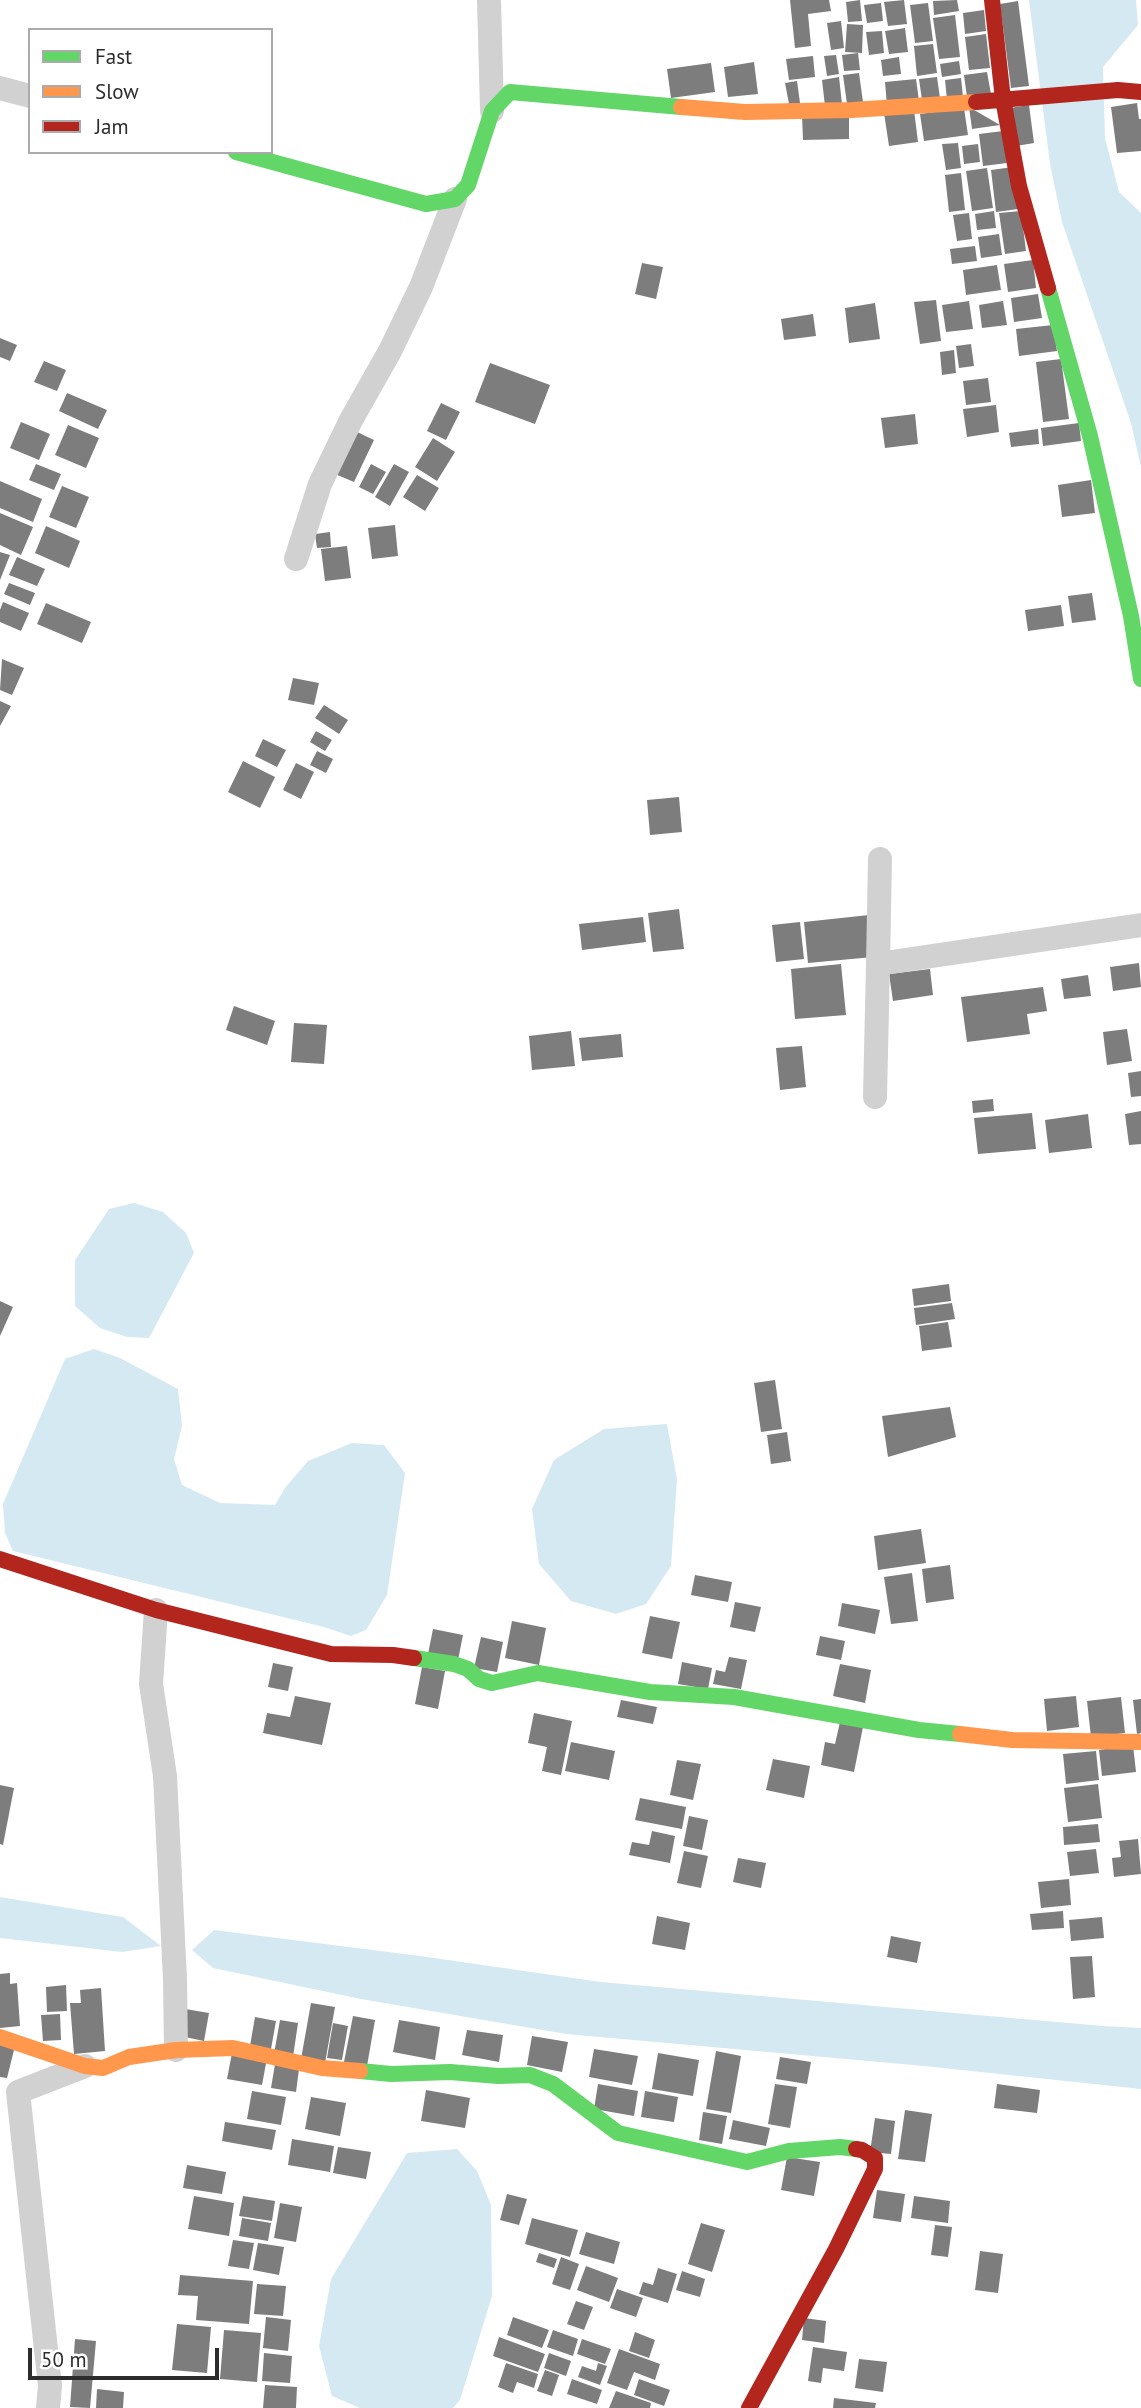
<!DOCTYPE html>
<html>
<head>
<meta charset="utf-8">
<style>
	body { margin:0 }
	#map { position:relative; width:1141px; height:2408px; overflow:hidden; background:#fff; font-family:"PT Sans",sans-serif }
	canvas { display:block }
	.legend { position:absolute; left:28px; top:28px; width:245px; height:126px; box-sizing:border-box; background:#fff; border:2px solid #ababab; margin:0; padding:9px 12px; list-style:none; font-size:21px; color:#2c2c2c }
	.legend li { display:flex; align-items:center; gap:14px; height:35px }
	.legend b { width:35px; border:2px solid #ababab }
	.scale { position:absolute; left:28px; top:2348px; width:191px; height:32px; box-sizing:border-box; border:4px solid #2c2c2c; border-top:0; padding-left:9px; font-size:21px; line-height:24px; white-space:nowrap; color:#2c2c2c; -webkit-text-stroke:5px #fff; paint-order:stroke }
</style>
</head>
<body>
<div id="map">
<canvas width="1141" height="2408"></canvas>
<ul class="legend">
<li><b style="height:9px;background:#63d668"></b>Fast</li>
<li><b style="height:9px;background:#ff974d"></b>Slow</li>
<li><b style="height:9px;background:#b3261e"></b>Jam</li>
</ul>
<div class="scale">50 m</div>
</div>
<script>
const g = document.querySelector('canvas').getContext('2d');
g.lineJoin = 'round';
function fill(path, color) { g.fillStyle = color; g.fill(path, 'evenodd'); }
const shape = rows => new Path2D(rows.map(r => 'M' + r).join(''));
function strokePath(path, color, width, dash) { g.strokeStyle = color; g.lineWidth = width; g.lineCap = dash ? 'butt' : 'round'; g.setLineDash(dash || []); g.stroke(path); }
fill(shape([
	[1029,0,1136,0,1138,25,1103,67,1105,138,1119,192,1141,213,1141,467,1131,423,1062,222,1050,164],
	[134,1203,163,1212,186,1233,194,1253,149,1338,127,1337,100,1328,75,1306,75,1260,109,1209],
	[94,1349,120,1358,178,1389,182,1426,174,1459,182,1485,220,1503,275,1505,285,1488,308,1461,352,1443,384,1445,405,1473,387,1595,366,1630,351,1636,324,1627,13,1551,5,1533,3,1504,65,1359],
	[667,1424,677,1479,671,1566,646,1604,616,1614,571,1601,539,1564,532,1509,554,1460,604,1429],
	[0,1897,123,1917,161,1946,122,1952,0,1938],
	[214,1930,420,1956,601,1982,1103,2026,1141,2028,1141,2089,924,2066,566,2034,361,1999,213,1968,192,1950],
	[457,2149,477,2171,491,2205,492,2296,460,2400,453,2408,360,2408,332,2396,319,2346,331,2279,407,2153]
]), '#d5e9f2');
fill(shape([
	[790,0,829,0,831,11,808,14,811,46,795,48],
	[860,0,862,21,848,22,846,2],
	[904,0,907,24,888,26,884,2],
	[957,0,959,11,934,15,933,1],
	[1018,1,1029,86,1011,88,1000,4],
	[881,3,883,21,867,23,864,5],
	[928,3,933,41,915,43,910,5],
	[984,10,986,31,965,34,963,13],
	[955,15,960,57,939,59,933,18],
	[841,21,844,48,831,50,827,23],
	[847,24,863,25,862,53,845,52],
	[905,28,908,52,889,54,885,31],
	[882,31,884,53,869,55,866,32],
	[986,34,990,68,969,70,965,37],
	[933,44,937,73,917,76,914,46],
	[858,53,860,70,844,71,842,55],
	[836,55,839,74,827,76,824,56],
	[813,56,815,77,789,80,786,59],
	[899,57,901,74,883,76,881,60],
	[959,61,961,74,942,77,940,64],
	[754,62,758,94,728,97,724,67],
	[711,63,715,92,671,98,667,69],
	[987,72,991,94,967,97,964,75],
	[859,73,863,102,847,104,843,75],
	[839,77,842,104,825,106,822,80],
	[937,77,940,98,922,100,919,79],
	[961,78,963,97,947,100,945,80],
	[916,79,919,101,887,105,885,82],
	[797,81,800,103,789,104,785,83],
	[1137,103,1139,119,1141,119,1141,151,1117,153,1111,107],
	[1029,105,1034,143,1016,146,1010,108],
	[969,107,1000,125,972,129],
	[964,108,968,135,924,141,920,114],
	[914,110,918,142,889,146,884,113],
	[849,114,849,139,803,140,802,115],
	[1003,131,1007,163,983,166,979,134],
	[958,143,961,168,946,170,942,144],
	[978,144,980,162,964,164,962,146],
	[1013,167,1018,209,996,212,991,170],
	[987,168,993,208,972,211,966,171],
	[961,173,965,210,949,212,945,175],
	[994,211,996,228,977,230,975,214],
	[1021,211,1026,251,1005,254,999,213],
	[969,213,972,239,957,241,953,215],
	[999,234,1002,255,981,258,978,237],
	[975,246,977,261,952,264,950,249],
	[1033,260,1036,288,1008,292,1004,264],
	[642,263,663,267,656,299,635,294],
	[997,265,1001,290,966,295,963,270],
	[1038,294,1042,318,1014,322,1011,298],
	[936,300,941,341,920,344,914,302],
	[969,301,973,329,946,332,942,305],
	[1003,301,1007,325,982,328,979,305],
	[875,303,880,339,849,343,845,308],
	[813,314,816,336,784,340,781,319],
	[1053,325,1057,351,1019,356,1016,329],
	[0,338,17,345,10,361,0,357],
	[971,344,974,366,959,368,956,346],
	[954,350,956,373,942,375,940,352],
	[1061,359,1069,419,1043,422,1036,362],
	[44,361,66,370,57,391,34,382],
	[490,363,550,385,535,424,475,402],
	[988,378,991,402,966,405,963,381],
	[67,393,107,410,98,429,59,411],
	[441,403,460,412,446,440,427,431],
	[996,405,999,432,967,437,963,409],
	[915,414,918,444,885,448,881,418],
	[21,422,50,434,39,460,10,448],
	[1079,423,1081,441,1043,446,1041,428],
	[68,425,99,438,86,468,55,455],
	[1038,429,1039,444,1011,447,1009,433],
	[355,431,374,440,354,482,335,474],
	[433,438,455,452,437,481,415,467],
	[36,464,61,474,54,490,29,480],
	[371,464,386,472,373,494,359,487],
	[394,464,409,472,390,506,375,497],
	[417,475,439,488,425,511,403,497],
	[1091,480,1095,513,1062,517,1058,485],
	[0,481,42,499,33,522,0,508],
	[62,486,89,497,76,528,49,517],
	[0,513,33,527,21,555,0,545],
	[395,525,398,556,372,559,368,528],
	[46,526,80,541,69,568,35,553],
	[330,532,331,547,317,548,315,534],
	[347,546,351,578,325,581,321,549],
	[0,552,10,555,0,580],
	[17,557,45,569,37,586,9,575],
	[9,583,35,593,30,605,4,594],
	[1092,593,1096,620,1072,623,1068,596],
	[3,602,29,613,21,631,0,622,0,610],
	[46,603,91,622,82,643,37,624],
	[1061,605,1064,626,1028,631,1025,610],
	[2,659,24,668,12,695,0,690],
	[293,678,319,683,314,705,288,700],
	[0,701,11,706,0,726],
	[324,705,348,720,339,734,315,718],
	[316,731,332,740,325,751,310,742],
	[263,739,286,750,277,767,255,756],
	[317,751,333,759,326,773,310,765],
	[243,761,275,777,260,808,228,792],
	[296,763,314,772,301,799,283,790],
	[679,797,682,832,650,835,647,800],
	[679,909,684,949,653,952,648,913],
	[869,915,873,957,808,963,804,922],
	[643,917,646,942,582,950,579,924],
	[800,922,804,959,776,962,772,925],
	[1139,963,1141,987,1113,991,1110,967],
	[841,964,846,1015,795,1019,791,969],
	[930,969,933,995,893,1001,889,974],
	[1088,975,1091,996,1064,999,1061,979],
	[1043,987,1047,1011,1027,1014,1030,1034,967,1042,961,997],
	[234,1006,275,1021,267,1045,226,1030],
	[294,1023,327,1025,324,1064,291,1062],
	[1127,1029,1132,1061,1107,1065,1103,1032],
	[571,1031,575,1066,532,1070,529,1036],
	[621,1034,623,1057,582,1061,579,1038],
	[802,1046,806,1087,780,1090,776,1048],
	[1141,1071,1141,1096,1131,1097,1128,1073],
	[993,1099,994,1111,973,1113,972,1101],
	[1141,1111,1141,1144,1129,1145,1125,1114],
	[1032,1113,1036,1149,978,1154,974,1118],
	[1088,1114,1092,1148,1049,1153,1045,1120],
	[949,1284,951,1301,914,1306,912,1289],
	[0,1301,13,1307,0,1336],
	[952,1303,955,1319,916,1325,914,1308],
	[948,1322,952,1347,922,1351,919,1326],
	[775,1380,782,1429,761,1432,754,1383],
	[950,1407,956,1437,888,1457,882,1416],
	[787,1432,791,1461,771,1464,767,1435],
	[921,1529,926,1563,878,1570,874,1536],
	[950,1565,954,1599,926,1603,922,1569],
	[912,1573,918,1621,891,1624,884,1577],
	[695,1575,732,1582,728,1602,691,1595],
	[735,1602,761,1607,755,1632,730,1627],
	[842,1603,880,1610,875,1634,838,1626],
	[650,1616,680,1622,672,1659,642,1653],
	[512,1621,546,1628,539,1665,505,1658],
	[433,1629,463,1635,458,1660,428,1654],
	[820,1636,845,1641,841,1660,816,1655],
	[481,1637,503,1642,497,1672,474,1668],
	[729,1657,747,1660,741,1689,713,1684,716,1670,725,1672],
	[682,1662,712,1668,708,1689,678,1684],
	[273,1663,293,1667,288,1691,268,1687],
	[840,1664,871,1670,865,1703,833,1696],
	[422,1667,445,1671,438,1709,415,1704],
	[295,1696,331,1703,322,1745,263,1733,267,1713,290,1717],
	[1076,1696,1079,1727,1047,1731,1044,1699],
	[1121,1697,1125,1733,1091,1737,1087,1701],
	[1141,1699,1141,1733,1137,1734,1133,1700],
	[621,1700,657,1707,653,1724,617,1717],
	[534,1713,572,1721,561,1775,542,1771,547,1747,528,1743],
	[840,1722,863,1727,854,1772,821,1765,825,1742,835,1744],
	[571,1742,615,1751,609,1780,565,1771],
	[1133,1745,1136,1772,1102,1776,1099,1750],
	[1096,1751,1099,1780,1066,1784,1063,1754],
	[773,1759,810,1766,804,1798,766,1790],
	[677,1760,701,1764,693,1800,670,1795],
	[1098,1784,1102,1818,1068,1822,1064,1788],
	[0,1785,14,1788,3,1845,0,1844],
	[640,1798,686,1807,682,1829,635,1820],
	[689,1816,708,1820,702,1850,683,1846],
	[1098,1824,1100,1842,1064,1845,1063,1827],
	[652,1831,675,1836,670,1863,629,1855,632,1842,649,1845],
	[1138,1839,1141,1874,1114,1877,1112,1858,1121,1857,1119,1841],
	[1096,1849,1099,1873,1070,1876,1067,1852],
	[684,1851,708,1856,701,1888,677,1883],
	[738,1858,766,1863,761,1888,733,1882],
	[1069,1879,1071,1905,1041,1908,1038,1882],
	[1063,1911,1064,1928,1032,1930,1030,1914],
	[657,1916,690,1923,685,1950,652,1944],
	[1102,1917,1104,1938,1071,1941,1069,1920],
	[891,1936,921,1942,917,1963,887,1957],
	[1092,1956,1095,1997,1073,1999,1070,1957],
	[10,1973,10,1984,17,1983,20,2026,0,2028,0,1974],
	[66,1985,67,2011,47,2012,46,1987],
	[101,1988,105,2051,74,2054,70,2003,81,2003,80,1990],
	[311,2003,335,2007,325,2063,301,2059],
	[185,2009,209,2013,204,2041,180,2036],
	[60,2014,61,2040,43,2041,41,2015],
	[353,2016,375,2020,367,2066,344,2062],
	[255,2017,276,2021,271,2049,250,2046],
	[280,2020,298,2023,293,2057,274,2054],
	[399,2020,440,2027,435,2060,393,2052],
	[333,2023,348,2026,342,2060,327,2058],
	[467,2030,503,2035,499,2062,462,2055],
	[532,2036,568,2042,562,2072,527,2065],
	[0,2042,15,2046,7,2078,0,2077],
	[594,2049,638,2056,632,2085,589,2077],
	[716,2051,741,2056,731,2113,706,2109],
	[232,2053,267,2058,262,2085,227,2079],
	[658,2053,699,2060,693,2096,652,2089],
	[780,2057,811,2062,807,2084,776,2079],
	[275,2064,299,2069,296,2092,271,2088],
	[598,2084,638,2091,634,2116,594,2109],
	[775,2084,797,2087,790,2128,768,2124],
	[997,2084,1040,2090,1037,2113,994,2108],
	[426,2090,470,2098,465,2128,421,2121],
	[252,2091,286,2097,281,2125,247,2119],
	[645,2091,678,2097,674,2122,641,2117],
	[311,2097,346,2103,340,2136,305,2129],
	[905,2110,932,2114,925,2162,898,2159],
	[703,2112,727,2116,722,2144,699,2140],
	[875,2118,895,2121,891,2154,870,2152],
	[733,2120,770,2128,766,2146,729,2139],
	[225,2122,276,2130,272,2150,222,2141],
	[292,2139,334,2146,330,2172,288,2165],
	[338,2147,371,2152,366,2179,333,2173],
	[787,2157,820,2162,814,2196,781,2190],
	[187,2165,226,2172,222,2194,183,2188],
	[877,2190,905,2194,901,2222,873,2218],
	[507,2194,527,2199,519,2225,500,2220],
	[194,2196,234,2203,229,2236,188,2229],
	[243,2196,275,2201,272,2221,239,2216],
	[914,2196,950,2201,948,2223,911,2218],
	[280,2203,302,2207,296,2242,274,2238],
	[242,2218,271,2223,268,2241,239,2236],
	[532,2218,578,2230,570,2257,525,2244],
	[701,2223,725,2230,712,2272,688,2264],
	[935,2225,952,2227,948,2257,931,2255],
	[586,2232,620,2242,614,2264,579,2254],
	[233,2240,254,2243,249,2269,228,2266],
	[258,2243,284,2247,279,2275,253,2270],
	[980,2251,1003,2254,998,2293,975,2290],
	[539,2253,557,2259,554,2268,536,2262],
	[561,2257,579,2264,570,2290,552,2284],
	[586,2266,618,2278,609,2302,577,2290],
	[658,2268,677,2274,668,2303,639,2294,643,2282,653,2285],
	[682,2271,705,2279,700,2297,676,2290],
	[180,2275,253,2281,249,2324,196,2320,198,2296,178,2295],
	[257,2284,286,2286,283,2316,254,2314],
	[617,2289,643,2298,636,2317,610,2308],
	[576,2301,593,2307,584,2330,567,2324],
	[266,2317,291,2320,288,2351,263,2348],
	[513,2317,549,2330,542,2348,507,2335],
	[804,2318,826,2321,824,2343,802,2340],
	[177,2324,211,2327,207,2373,172,2370],
	[224,2330,261,2333,257,2382,220,2379],
	[553,2330,578,2339,573,2356,547,2347],
	[635,2332,655,2340,649,2358,629,2351],
	[499,2337,545,2354,538,2372,493,2356],
	[75,2339,96,2341,90,2408,70,2407],
	[582,2339,611,2349,605,2364,577,2354],
	[813,2347,847,2352,844,2371,823,2368,821,2383,808,2381],
	[619,2349,660,2364,655,2380,634,2372,627,2390,607,2383],
	[264,2353,292,2356,290,2383,262,2381],
	[549,2353,571,2361,566,2376,544,2368],
	[859,2359,887,2362,883,2392,855,2388],
	[506,2363,538,2374,534,2388,517,2382,513,2393,498,2387],
	[598,2363,607,2366,600,2385,578,2377,582,2366,596,2371],
	[545,2370,559,2375,552,2396,537,2391],
	[572,2379,602,2390,597,2404,567,2394],
	[639,2379,670,2390,664,2406,634,2395],
	[265,2385,297,2387,296,2408,263,2408],
	[97,2389,124,2392,123,2408,96,2408],
	[616,2391,651,2403,650,2408,609,2408],
	[834,2398,876,2403,875,2408,833,2408]
]), '#7d7d7d');
strokePath(shape([
	[489,0,492,111],
	[0,88,30,96],
	[296,559,320,484,351,420,390,351,421,287,455,199],
	[880,859,878,964,1141,925],
	[875,1097,878,964],
	[156,1610,151,1684,165,1776,175,1979,176,2050],
	[48,2408,50,2386,18,2092,85,2066]
]), '#d1d1d1', 24);
strokePath(shape([
	[236,152,426,204,455,199,468,185,492,111,510,92,681,107],
	[1048,288,1090,436,1131,616,1141,679],
	[414,1658,454,1664,468,1669,479,1679,492,1683,538,1673,650,1692,734,1697,919,1730,960,1734],
	[360,2071,391,2074,450,2072,498,2076,530,2075,553,2084,618,2133,747,2162,789,2151,840,2147,856,2149]
]), '#63d668', 16);
strokePath(shape([
	[681,107,745,112,852,110,976,102],
	[960,1734,1012,1740,1141,1742],
	[0,2037,85,2066,103,2068,129,2057,176,2050,233,2048,322,2068,360,2071]
]), '#ff974d', 16);
strokePath(shape([
	[992,0,1003,99,1019,186,1048,288],
	[976,102,1118,90,1141,92],
	[0,1559,156,1610,331,1654,393,1655,414,1658],
	[749,2408,836,2249,875,2169,875,2158,862,2150,856,2149]
]), '#b3261e', 16);
</script>
</body>
</html>
